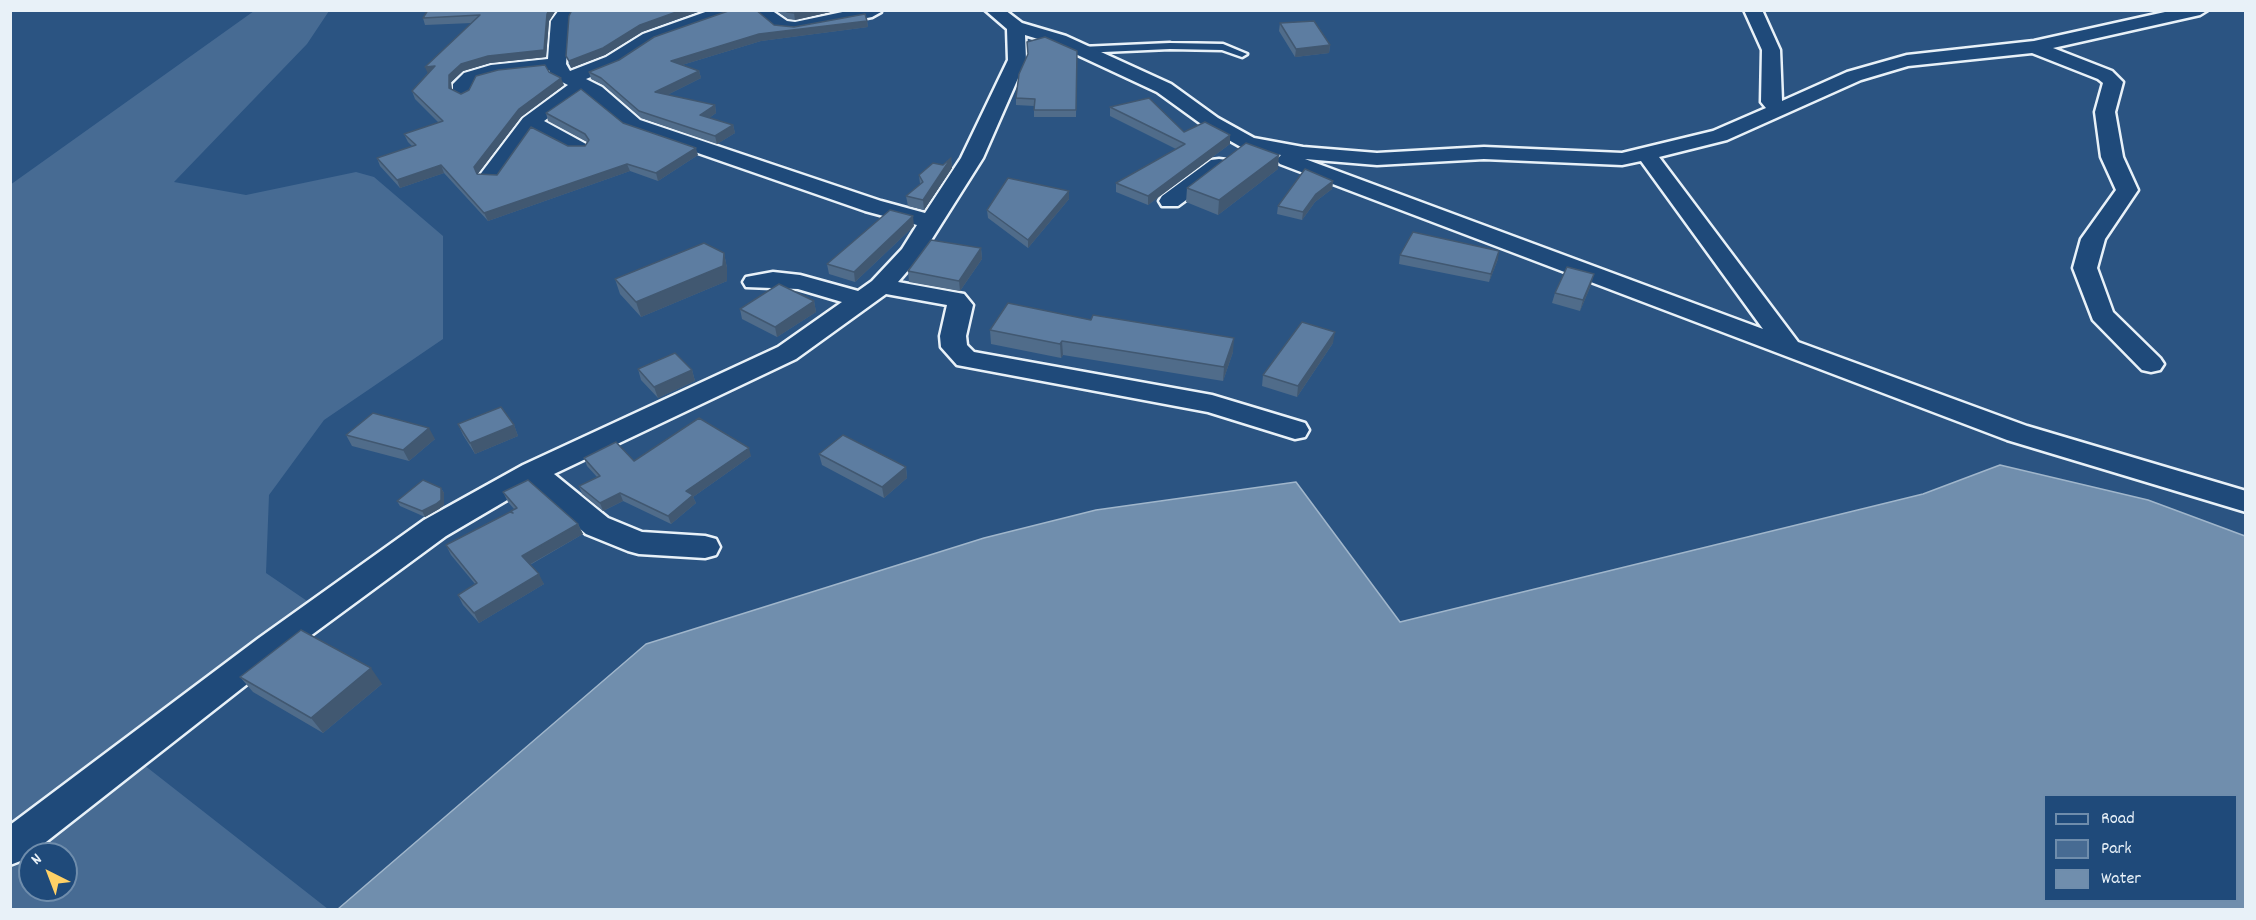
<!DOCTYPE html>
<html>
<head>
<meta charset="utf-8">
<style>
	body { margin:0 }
	#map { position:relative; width:2256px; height:920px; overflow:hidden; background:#2b5482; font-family:Dekko,sans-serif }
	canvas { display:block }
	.frame { position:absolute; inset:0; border:12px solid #e8f1f8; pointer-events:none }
	.legend { position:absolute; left:2043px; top:794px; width:195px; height:108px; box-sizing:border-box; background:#1f4a7a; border:2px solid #6f8dac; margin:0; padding:8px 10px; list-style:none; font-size:18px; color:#e8f1f8 }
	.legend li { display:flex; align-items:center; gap:12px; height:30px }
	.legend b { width:30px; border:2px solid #6f8dac }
	.north { position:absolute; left:18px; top:842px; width:60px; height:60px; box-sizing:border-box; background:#1f4a7a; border:2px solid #6f8dac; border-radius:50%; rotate:318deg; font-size:16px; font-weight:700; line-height:24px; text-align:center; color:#e8f1f8 }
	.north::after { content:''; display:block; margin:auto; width:21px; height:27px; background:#ffd166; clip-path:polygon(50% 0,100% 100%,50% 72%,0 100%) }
</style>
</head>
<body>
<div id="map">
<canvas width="2256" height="920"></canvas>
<div class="frame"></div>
<ul class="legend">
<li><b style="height:8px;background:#1f4a7a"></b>Road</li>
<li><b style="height:16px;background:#476b93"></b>Park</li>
<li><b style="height:16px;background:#708ead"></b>Water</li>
</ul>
<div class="north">N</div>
</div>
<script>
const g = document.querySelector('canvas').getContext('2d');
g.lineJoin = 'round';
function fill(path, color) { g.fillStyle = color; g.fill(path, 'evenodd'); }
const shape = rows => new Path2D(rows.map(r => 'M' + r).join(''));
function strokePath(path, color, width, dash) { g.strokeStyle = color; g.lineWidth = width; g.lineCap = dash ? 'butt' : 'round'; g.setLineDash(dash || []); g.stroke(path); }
fill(shape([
	[254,11,329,11,307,44,174,182,246,195,356,172,374,177,443,236,443,339,324,420,269,495,266,573,310,603,130,754,328,909,11,909,10,185],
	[30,854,66,854,66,890,30,890]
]), '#476b93');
const water = shape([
	[2000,465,2148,500,2245,536,2245,909,338,909,646,644,984,538,1096,510,1296,482,1400,622,1923,494,2000,465],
	[2044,796,2236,796,2236,900,2044,900,2044,796]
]);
fill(water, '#708ead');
strokePath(water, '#a0b6cb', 1.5);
const service = shape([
	[1170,43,1223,44,1247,54,1242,57,1222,50,1170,49,1081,53,1076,50,1081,47,1170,43]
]);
const minor = shape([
	[559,10,577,10,569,22,566,64,570,71,606,57,643,34,711,10,737,10,735,14,655,42,620,65,586,79,602,87,640,120,881,201,925,213,961,158,1008,60,1007,29,985,10,1005,10,1022,23,1066,36,1171,84,1218,118,1254,138,1303,147,1377,153,1484,147,1622,153,1713,131,1766,108,1761,102,1762,50,1744,10,1762,10,1780,50,1782,101,1847,72,1907,55,2034,41,2174,10,2208,10,2200,15,2053,48,2112,71,2123,82,2115,112,2123,157,2138,190,2105,239,2097,268,2113,312,2160,358,2164,364,2160,370,2151,372,2142,370,2093,320,2073,268,2081,239,2116,190,2101,157,2095,112,2103,83,2098,79,2032,53,1908,66,1861,80,1727,140,1659,157,1798,342,2027,426,2246,491,2246,512,2007,440,1280,164,1276,160,1281,155,1241,147,1204,126,1157,92,1054,44,1025,35,1026,60,983,158,923,253,898,282,964,294,973,305,966,336,967,345,974,352,1212,395,1305,423,1309,430,1305,437,1295,439,1208,412,957,365,941,347,940,336,947,305,886,294,796,359,554,474,608,518,642,532,705,536,716,539,720,547,716,555,705,558,639,554,628,551,586,534,531,486,446,536,283,656,23,860,10,865,10,825,259,638,424,520,523,465,778,347,842,302,798,289,746,287,743,282,746,277,773,272,800,275,858,291,872,281,902,249,917,225,865,211,626,128,583,93,544,121,586,144,589,148,586,152,572,152,533,132,498,181,482,181,479,176,523,118,568,85,552,77,549,70,500,75,478,81,473,86,470,97,463,99,453,93,453,84,464,73,491,65,548,59,551,21,559,10],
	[1305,159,1377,165,1484,159,1622,165,1641,161,1763,329,1305,159],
	[751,10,771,10,787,21,795,22,852,10,881,12,872,17,795,32,776,30,751,10],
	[1219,159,1227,160,1230,165,1227,170,1178,206,1162,206,1159,201,1162,196,1211,160,1219,159]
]);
strokePath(service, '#e8f1f8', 5);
strokePath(minor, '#e8f1f8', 5);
fill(service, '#1f4a7a');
fill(minor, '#1f4a7a');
fill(shape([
	[411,10,556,10,549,21,546,57,490,63,463,71,451,82,452,89,461,94,549,72,564,85,521,117,477,174,497,175,568,146,585,146,587,142,548,121,546,113,623,123,698,155,658,181,630,171,488,221,444,173,400,188,380,166,377,158,412,146,408,142,404,134,439,123,415,99,412,91,472,23,425,25,423,18,427,12],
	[775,10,839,10,795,20,788,19],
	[867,21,868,27,761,41,682,65,699,71,701,78,667,95,715,105,716,113,709,118,733,125,735,133,717,144,641,118,603,85,591,79,589,72,619,60,774,25,794,27],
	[1280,23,1330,45,1329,53,1295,57,1279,31],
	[1077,51,1076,117,1034,117,1034,106,1016,105,1016,98,1028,54],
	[1110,107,1184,132,1230,144,1148,205,1116,192,1116,183,1176,149,1110,116],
	[951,158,952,168,924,210,908,206,906,196,920,184,919,175,943,165],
	[1278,169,1218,215,1186,202,1187,188],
	[1333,181,1332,189,1315,202,1302,220,1277,214,1278,206],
	[1069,191,1069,199,1028,248,988,218,987,210],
	[914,226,855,282,829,274,827,264],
	[981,248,982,259,960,291,909,282,908,271],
	[724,253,727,268,727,281,641,317,620,294,615,279],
	[1400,255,1498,259,1489,282,1399,264],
	[1591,285,1580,311,1552,303,1555,293],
	[814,301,816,312,777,337,742,319,740,309],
	[990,330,1233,352,1223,381,1063,355,1061,358,991,344],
	[1333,343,1297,397,1262,386,1263,375],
	[638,369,692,370,695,381,658,398,641,380],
	[458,424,514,425,518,436,475,454,463,435],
	[346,435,435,439,409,461,352,446],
	[819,454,906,467,907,478,884,498,822,465],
	[751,456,693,497,696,503,671,524,623,501,603,511,582,494,579,486,597,477,587,466,584,458,634,461],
	[441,488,444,493,444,505,439,509,425,517,400,506,397,501],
	[503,492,578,524,583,534,530,565,544,584,479,623,463,605,458,595,475,584,451,555,446,545,512,513,514,509,508,502],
	[240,677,382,684,323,733,253,692]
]), '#506c8a');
fill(shape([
	[549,10,556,10,549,21,546,57,490,63,463,71,451,82,452,95,449,88,449,75,461,64],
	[682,10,703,10,642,32,605,55,571,68,569,61,640,25],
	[805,10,839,10,795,20,794,13],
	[867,21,868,27,761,41,672,68,671,61,759,34],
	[1330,45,1329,53,1295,57,1296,49],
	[435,66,428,74,425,67],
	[699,71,701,78,657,100,655,92],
	[561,78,564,85,521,117,477,175,474,167,519,109],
	[715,105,716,113,702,123,700,115],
	[733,125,735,133,717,144,715,136],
	[1230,135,1230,144,1148,205,1148,196],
	[696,148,698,155,658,181,656,173],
	[1279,155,1278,169,1218,215,1219,200],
	[951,158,952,168,924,210,923,200],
	[627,164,630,171,488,221,484,213],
	[441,165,444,173,400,188,397,180],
	[1333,181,1332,189,1315,202,1302,220,1303,212,1316,194],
	[1069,191,1069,199,1028,248,1028,240],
	[913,216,914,226,855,282,854,272],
	[981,248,982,259,960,291,959,281],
	[1499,251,1498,259,1489,282,1491,274],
	[724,253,727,268,727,281,641,317,636,302],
	[1594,274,1591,285,1580,311,1583,300],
	[814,301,816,312,777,337,775,327],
	[1335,332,1333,343,1297,397,1298,386],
	[1234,338,1233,352,1223,381,1224,367],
	[1062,341,1063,355,1061,358,1060,344],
	[692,370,695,381,658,398,654,387],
	[514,425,518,436,475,454,470,443],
	[429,428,435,439,409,461,403,450],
	[749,448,751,456,693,497,696,503,671,524,668,516,686,491],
	[906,467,907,478,884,498,882,487],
	[441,488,444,493,444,505,439,509,425,517,422,511],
	[620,493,623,501,603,511,600,503],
	[578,524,583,534,527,566,522,556],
	[539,574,544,584,479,623,474,613],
	[371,668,382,684,323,733,311,718]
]), '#415871');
const building = shape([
	[428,10,549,10,547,14,544,50,488,56,461,64,449,75,449,88,461,94,469,90,476,76,498,70,545,65,549,72,561,78,519,109,474,167,477,174,497,175,531,127,568,146,585,146,589,140,585,134,546,113,581,89,623,123,696,148,656,173,627,164,484,213,441,165,397,180,377,158,416,145,404,134,443,121,412,91,435,66,425,67,480,15,423,18,428,10],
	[572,10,682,10,640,25,603,48,569,61,566,56,569,16,572,10],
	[731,10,756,10,774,25,794,27,865,14,867,21,759,34,671,61,699,71,655,92,715,105,700,115,733,125,715,136,639,111,601,78,589,72,619,60,654,37,731,10],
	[784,10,805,10,794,13,787,12,784,10],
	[1314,21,1330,45,1296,49,1280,23,1314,21],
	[1045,37,1077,51,1076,110,1034,110,1035,99,1016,98,1019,74,1028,54,1027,42,1045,37],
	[1149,98,1184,132,1205,122,1230,135,1148,196,1116,183,1185,144,1110,107,1149,98],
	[1246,143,1279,155,1219,200,1187,188,1246,143],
	[951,158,923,200,906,196,923,182,919,175,933,163,943,165,951,158],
	[1305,169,1333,181,1316,194,1303,212,1278,206,1305,169],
	[1008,178,1069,191,1028,240,987,210,1008,178],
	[890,210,913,216,854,272,827,264,890,210],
	[1413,232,1499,251,1491,274,1400,255,1413,232],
	[931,240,981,248,959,281,908,271,931,240],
	[704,243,724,253,723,266,636,302,615,279,704,243],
	[1567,267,1594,274,1583,300,1555,293,1567,267],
	[779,284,814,301,775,327,740,309,779,284],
	[1008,303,1091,320,1093,315,1234,338,1224,367,1062,341,1060,344,990,330,1008,303],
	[1302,322,1335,332,1298,386,1263,375,1302,322],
	[675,353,692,370,654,387,638,369,675,353],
	[501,407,514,425,470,443,458,424,501,407],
	[373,413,429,428,403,450,346,435,373,413],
	[699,418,749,448,686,491,693,495,668,516,620,493,600,503,579,486,600,476,584,458,616,442,634,461,699,418],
	[843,435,906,467,882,487,819,454,843,435],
	[423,480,441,488,441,500,436,504,422,511,397,501,423,480],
	[528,480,578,524,522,556,539,574,474,613,458,595,477,583,446,545,510,512,513,513,511,511,517,508,503,492,528,480],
	[301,630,371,668,311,718,240,677,301,630]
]);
fill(building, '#5d7da1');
strokePath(building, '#415871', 1.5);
</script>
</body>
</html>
